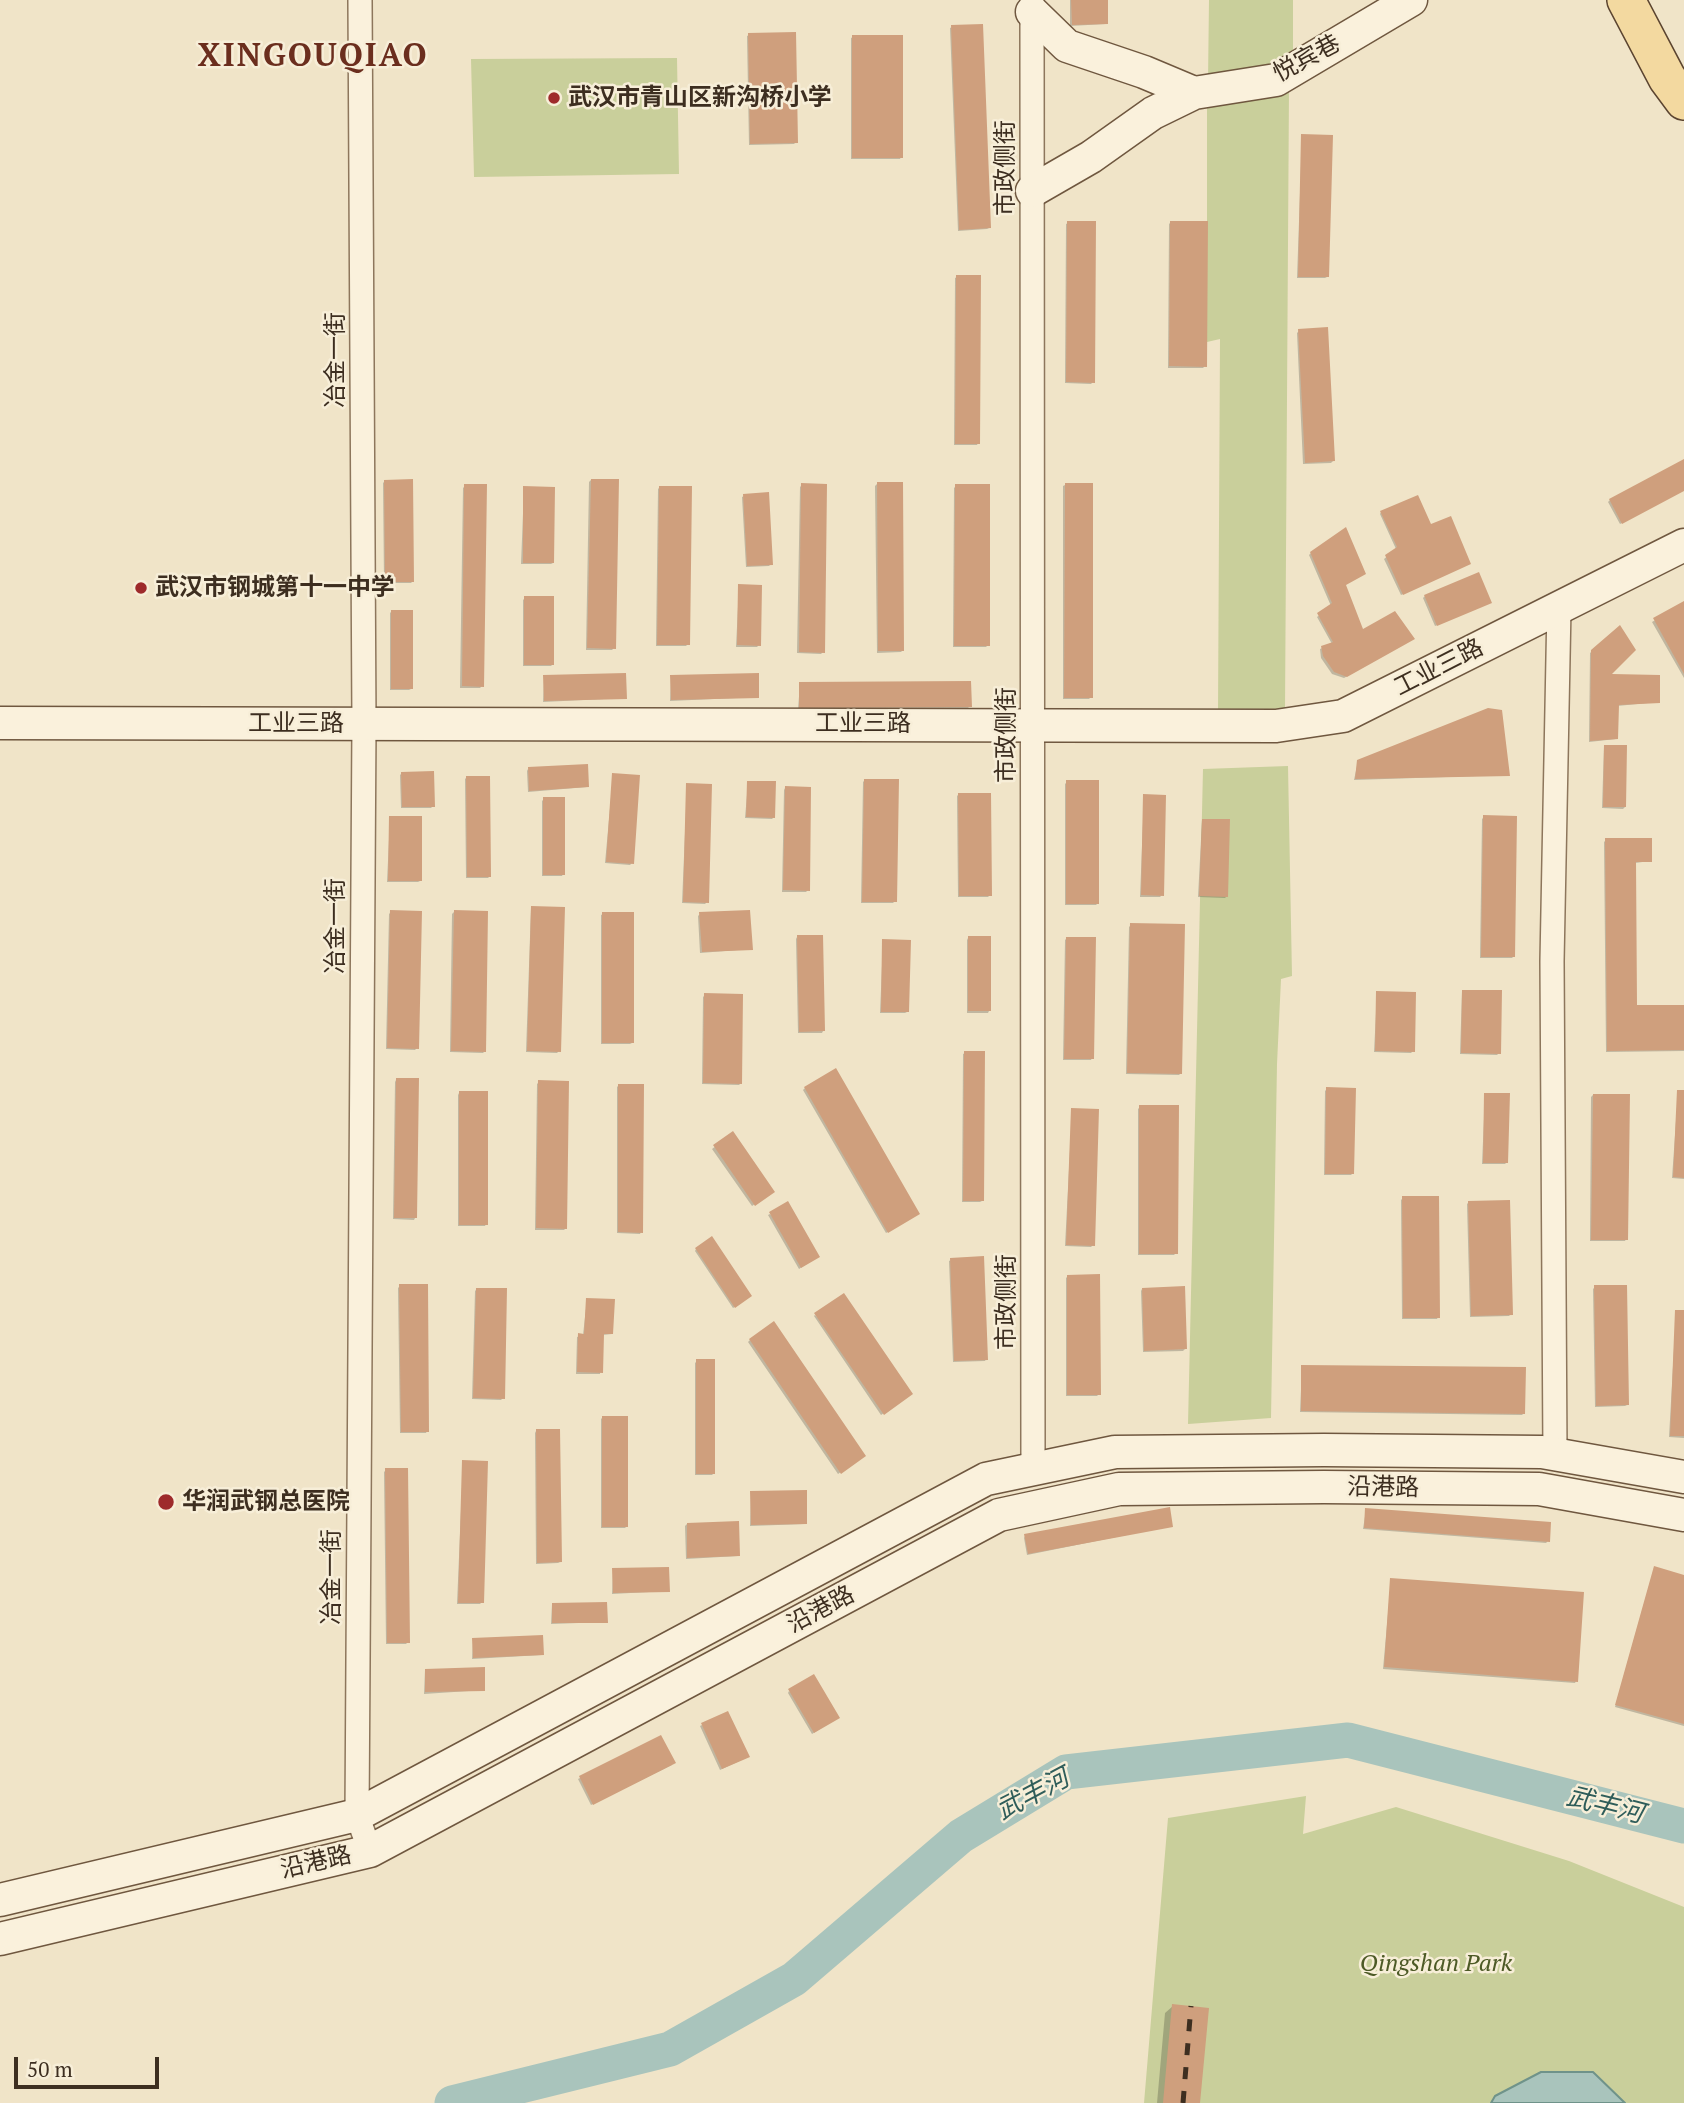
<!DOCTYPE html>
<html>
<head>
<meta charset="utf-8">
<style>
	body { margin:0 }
	#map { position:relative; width:1684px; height:2103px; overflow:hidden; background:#f0e4c8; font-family:"PT Serif",serif }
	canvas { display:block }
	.scale { position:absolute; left:14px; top:2057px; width:145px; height:32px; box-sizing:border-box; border:4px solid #3d2e20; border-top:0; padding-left:9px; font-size:21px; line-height:24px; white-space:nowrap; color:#3d2e20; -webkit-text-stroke:5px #f7eed8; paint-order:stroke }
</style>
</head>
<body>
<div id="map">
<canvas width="1684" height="2103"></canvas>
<div class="scale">50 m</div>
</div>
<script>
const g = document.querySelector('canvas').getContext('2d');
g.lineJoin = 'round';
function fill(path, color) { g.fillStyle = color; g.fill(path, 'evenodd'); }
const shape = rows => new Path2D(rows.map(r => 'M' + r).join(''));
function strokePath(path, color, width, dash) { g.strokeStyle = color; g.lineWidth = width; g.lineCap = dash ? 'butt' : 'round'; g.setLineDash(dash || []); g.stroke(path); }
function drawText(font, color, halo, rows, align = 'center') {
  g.font = font + ' "PT Serif","Noto Sans SC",serif'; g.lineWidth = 5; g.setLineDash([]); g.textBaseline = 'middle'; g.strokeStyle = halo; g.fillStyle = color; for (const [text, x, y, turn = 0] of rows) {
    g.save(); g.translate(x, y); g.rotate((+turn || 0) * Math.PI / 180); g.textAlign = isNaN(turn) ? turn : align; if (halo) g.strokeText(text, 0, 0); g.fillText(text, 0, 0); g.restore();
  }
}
fill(shape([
	[1209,0,1293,0,1293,55,1271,71,1208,81],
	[677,58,679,174,474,177,471,59],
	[1289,88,1285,709,1218,712,1220,339,1207,342,1207,98],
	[1288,766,1292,976,1281,979,1277,1064,1271,1418,1188,1424,1203,769],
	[1306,1796,1303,1834,1396,1807,1569,1861,1684,1907,1684,2103,1144,2103,1168,1818]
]), '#c9cf9b');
const water = shape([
	[1541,2072,1593,2072,1625,2103,1491,2103,1495,2096,1541,2072]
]);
fill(water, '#a9c4bc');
strokePath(water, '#6f938a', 2);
fill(shape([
	[1070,0,1106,0,1106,24,1070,26],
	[952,27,989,228,987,229,958,231,950,28],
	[749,35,796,142,794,144,749,145,747,36],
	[853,37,901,157,900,159,851,159,851,38],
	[1302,136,1327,277,1325,278,1297,278],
	[1171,222,1205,366,1203,368,1168,368,1169,224],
	[1068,223,1093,382,1091,384,1065,383,1066,224],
	[957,277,978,443,977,445,954,445,955,278],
	[1299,331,1333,461,1331,463,1303,464,1297,333],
	[1684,461,1684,490,1620,524,1608,502,1610,500],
	[591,480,614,648,612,650,586,650,589,482],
	[385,481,413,581,411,583,384,583,383,483],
	[877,484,903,650,901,652,877,653,875,486],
	[802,485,823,652,821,654,797,653,800,487],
	[1065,485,1091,697,1089,699,1063,699,1063,486],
	[465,486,482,686,480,688,460,688,463,488],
	[956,486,988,645,986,647,953,647,954,488],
	[660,487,688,644,686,646,656,646,658,489],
	[524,488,553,563,551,564,521,564],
	[744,496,771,564,769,566,746,567,742,497],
	[1381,512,1430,526,1469,564,1401,595,1384,559,1396,549,1380,514],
	[1311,553,1344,585,1362,631,1411,640,1344,678,1332,674,1321,658,1320,649,1332,644,1317,617,1331,606,1309,555],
	[739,586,759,645,757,647,736,647],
	[1425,596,1488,604,1435,626,1423,598],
	[525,598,553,664,551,666,523,666,523,600],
	[1684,603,1684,678,1652,622],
	[392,611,411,689,409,690,390,690,390,613],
	[1619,628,1608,676,1658,702,1617,706,1616,739,1589,742,1590,653],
	[544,677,625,698,543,702],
	[671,677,758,697,670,701],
	[800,684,970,706,968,708,798,709],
	[1604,746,1625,807,1623,809,1602,808],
	[1358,761,1509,775,1354,780],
	[528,769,587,787,528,792,527,771],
	[402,773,433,806,431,808,401,808,400,775],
	[613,775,632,863,630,865,605,863],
	[467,777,490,876,488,878,466,878,465,779],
	[864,781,895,901,893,903,861,903,863,782],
	[1067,782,1097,904,1096,905,1065,905,1065,784],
	[748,783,774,817,772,819,745,818],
	[687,785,707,902,705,904,682,903],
	[785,788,808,890,806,892,782,892,784,790],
	[959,794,990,895,988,897,958,897,957,796],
	[1144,796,1162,895,1160,897,1140,897],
	[544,799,563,874,562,876,542,876,542,801],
	[1484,817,1514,956,1512,958,1480,958,1482,819],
	[390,818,420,881,418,882,387,882],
	[1202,820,1227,896,1225,898,1198,897],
	[1606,840,1650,861,1635,863,1636,1007,1684,1007,1684,1051,1606,1052,1604,842],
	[531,908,559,1051,557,1053,526,1052],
	[391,912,417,1048,415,1050,386,1049,389,914],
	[454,912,485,1051,483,1053,450,1052,452,914],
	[603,914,632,1043,630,1044,601,1044,601,915],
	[700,914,751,949,700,953,698,916],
	[1131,925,1181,1073,1179,1075,1126,1074,1129,927],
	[797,937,823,1031,822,1033,798,1033,796,939],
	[968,938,989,1011,988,1013,967,1013,967,940],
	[1067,938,1092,1058,1091,1060,1063,1060,1065,940],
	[883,941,907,1012,905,1013,880,1013],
	[1462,991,1499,1053,1497,1055,1460,1054],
	[1377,993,1413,1051,1411,1053,1374,1052],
	[705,995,741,1083,739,1085,702,1084,703,997],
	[965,1053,982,1201,980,1202,962,1202,963,1054],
	[396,1080,415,1218,414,1220,393,1219,395,1082],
	[539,1082,566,1228,564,1230,535,1230,537,1084],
	[619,1085,641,1232,640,1234,617,1233,617,1087],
	[805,1088,916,1215,886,1233,803,1090],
	[1327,1089,1352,1174,1351,1175,1324,1175,1325,1091],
	[1678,1092,1684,1092,1684,1179,1672,1178],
	[459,1093,486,1224,485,1226,458,1226,458,1095],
	[1485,1095,1506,1163,1505,1164,1482,1164],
	[1593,1095,1626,1239,1625,1241,1590,1241,1591,1097],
	[1140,1107,1176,1253,1174,1255,1138,1255,1138,1109],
	[1072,1110,1093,1245,1091,1247,1065,1246],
	[732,1134,771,1193,752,1206,712,1149],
	[1403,1198,1438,1317,1437,1319,1402,1319,1401,1200],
	[1469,1202,1511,1314,1509,1316,1470,1317,1467,1204],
	[770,1214,816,1258,799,1269,768,1215],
	[696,1249,748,1298,733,1308,695,1251],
	[951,1260,986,1359,985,1361,953,1362,949,1261],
	[1068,1276,1099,1394,1097,1396,1066,1396,1066,1278],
	[400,1286,427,1431,426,1433,400,1433,398,1288],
	[1595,1287,1627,1405,1625,1406,1595,1407,1593,1289],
	[1142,1289,1185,1349,1183,1351,1143,1352,1141,1291],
	[476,1290,503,1398,501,1400,472,1399,475,1291],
	[587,1299,612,1334,602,1335,600,1374,576,1374,577,1337,583,1335],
	[1676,1312,1684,1312,1684,1438,1669,1437],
	[815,1315,909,1396,881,1415,814,1316],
	[750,1340,862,1457,838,1474,748,1342],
	[697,1361,713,1474,712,1475,695,1475,695,1363],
	[1302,1367,1524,1413,1522,1415,1300,1412],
	[603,1417,627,1526,625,1528,601,1528,601,1419],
	[536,1431,560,1562,558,1563,536,1564,535,1433],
	[463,1462,482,1602,480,1604,457,1604],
	[386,1470,408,1642,406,1644,386,1644,384,1472],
	[751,1492,805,1524,750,1526],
	[1366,1510,1548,1541,1546,1543,1363,1529],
	[687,1524,738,1556,686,1559,685,1526],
	[1171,1526,1027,1555,1024,1538,1025,1536],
	[1654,1568,1684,1577,1684,1726,1615,1707],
	[613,1569,668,1591,612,1594],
	[1391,1580,1576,1681,1575,1683,1383,1669],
	[552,1604,606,1622,551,1624],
	[473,1640,542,1655,472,1659],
	[425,1670,484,1690,424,1694],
	[789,1691,836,1719,812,1734,788,1693],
	[702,1725,746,1758,720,1770,700,1726],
	[661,1737,672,1765,591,1805,578,1779,580,1778],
	[1173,2006,1198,2103,1157,2103,1165,2013]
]), '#0003');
strokePath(shape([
	[452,2103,670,2049,794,1979,961,1836,1066,1772,1348,1740,1684,1826]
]), '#a9c4bc', 35);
fill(shape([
	[1071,0,1108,0,1108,24,1072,25],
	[983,24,991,228,959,230,951,25],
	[796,32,798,143,750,144,748,33],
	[852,35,903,35,903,158,852,158],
	[1301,134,1333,135,1329,277,1298,277],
	[1067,221,1096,221,1095,383,1066,382],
	[1170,221,1208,221,1207,367,1169,366],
	[956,275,981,275,980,444,955,444],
	[1328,327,1335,461,1305,463,1298,329],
	[1684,459,1684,491,1622,524,1609,499],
	[413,479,414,582,385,582,384,480],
	[591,479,619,479,616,649,587,648],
	[877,482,903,482,904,651,878,651],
	[801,483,827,484,825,653,799,652],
	[1065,483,1093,483,1093,698,1064,698],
	[464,484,487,484,484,687,462,686],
	[955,484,990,484,990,646,954,646],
	[523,486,555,487,554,563,523,563],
	[659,486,692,486,690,645,657,645],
	[769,492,773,565,747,566,743,494],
	[1418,495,1431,524,1451,516,1471,564,1403,595,1385,555,1397,547,1380,511],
	[1346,527,1366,574,1346,585,1363,629,1395,611,1415,639,1347,677,1334,672,1323,656,1321,646,1333,642,1317,613,1332,603,1310,552],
	[1479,572,1492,603,1437,626,1424,595],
	[738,584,762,585,761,646,737,645],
	[524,596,554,596,554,665,524,665],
	[1684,601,1684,674,1653,618],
	[391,610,413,610,413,689,391,689],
	[1620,625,1636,650,1612,674,1660,675,1660,703,1619,705,1618,739,1590,741,1591,650],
	[626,673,627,699,544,701,543,675],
	[759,673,759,698,671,700,670,675],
	[971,681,972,707,799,708,799,682],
	[1488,708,1502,710,1510,776,1355,779,1357,760],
	[1604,745,1627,745,1626,807,1603,807],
	[588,764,589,787,529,791,528,767],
	[434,771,435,807,402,807,401,772],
	[612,773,640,775,634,864,606,862],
	[466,776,490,776,491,877,467,877],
	[864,779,899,779,897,902,862,902],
	[1066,780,1099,780,1099,904,1066,904],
	[747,781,776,781,775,818,746,817],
	[686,783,712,784,709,903,683,902],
	[785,786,811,787,810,891,783,890],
	[958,793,991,793,992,896,959,896],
	[1143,794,1166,795,1164,896,1141,895],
	[543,797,565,797,565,875,543,875],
	[1483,815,1517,816,1515,957,1481,957],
	[389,816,422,816,422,881,388,881],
	[1202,819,1230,819,1228,897,1199,896],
	[1605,838,1652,838,1652,862,1636,862,1637,1005,1684,1005,1684,1050,1607,1051],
	[531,906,565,907,561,1052,527,1051],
	[390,910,422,911,419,1049,387,1048],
	[454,910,488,911,486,1052,451,1051],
	[750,910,753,950,702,952,699,912],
	[602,912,634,912,634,1043,602,1043],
	[1130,923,1185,924,1182,1074,1127,1073],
	[797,935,823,935,825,1031,799,1032],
	[968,936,991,936,991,1011,968,1011],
	[1066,937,1096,937,1094,1059,1064,1059],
	[882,939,911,940,909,1012,881,1012],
	[1462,990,1502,990,1501,1054,1461,1053],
	[1376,991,1416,992,1415,1052,1375,1051],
	[704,993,743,994,742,1084,703,1083],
	[964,1051,985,1051,984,1201,963,1201],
	[836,1068,920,1214,888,1233,804,1087],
	[396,1078,419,1078,417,1218,394,1218],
	[538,1080,569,1081,567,1229,536,1228],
	[618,1084,644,1084,643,1233,618,1232],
	[1326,1087,1356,1088,1354,1174,1325,1174],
	[1677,1090,1684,1090,1684,1178,1673,1177],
	[459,1091,488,1091,488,1225,459,1225],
	[1484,1093,1510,1093,1508,1163,1483,1163],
	[1593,1094,1630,1094,1628,1240,1591,1240],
	[1139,1105,1179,1105,1178,1254,1139,1254],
	[1071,1108,1099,1109,1095,1246,1066,1245],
	[733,1131,775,1192,755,1206,713,1145],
	[1402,1196,1439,1196,1440,1318,1403,1318],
	[1510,1200,1513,1315,1471,1316,1468,1201],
	[788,1201,820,1257,801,1268,769,1212],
	[712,1236,752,1296,735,1308,695,1248],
	[984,1256,988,1360,954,1361,950,1258],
	[1100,1274,1101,1395,1067,1395,1067,1275],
	[399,1284,428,1284,429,1432,401,1432],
	[1594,1285,1627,1285,1629,1405,1596,1406],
	[1185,1286,1187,1349,1144,1351,1142,1288],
	[476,1288,507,1288,505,1399,473,1398],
	[844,1293,913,1394,884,1415,814,1313],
	[586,1298,615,1299,613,1334,604,1334,603,1373,577,1372,578,1333,584,1334],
	[1675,1310,1684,1310,1684,1436,1670,1436],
	[774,1321,866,1456,841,1474,749,1339],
	[696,1359,715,1359,715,1474,696,1474],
	[1301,1365,1526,1367,1525,1414,1301,1411],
	[602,1416,628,1416,628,1527,602,1527],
	[536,1429,560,1429,562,1562,537,1563],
	[462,1460,488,1461,484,1603,458,1603],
	[385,1468,408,1468,410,1643,387,1643],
	[807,1490,807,1524,751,1525,750,1491],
	[1170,1507,1173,1527,1028,1554,1024,1534],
	[1365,1508,1551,1522,1550,1542,1364,1528],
	[739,1521,740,1556,687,1558,687,1523],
	[1654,1566,1684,1575,1684,1724,1615,1705],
	[669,1567,670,1592,613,1593,612,1568],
	[1390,1578,1584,1592,1578,1682,1384,1667],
	[607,1602,608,1623,552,1623,552,1603],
	[543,1635,544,1655,473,1658,472,1638],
	[485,1667,485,1691,425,1692,425,1669],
	[814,1674,840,1718,814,1733,788,1689],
	[728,1711,750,1757,722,1769,701,1723],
	[661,1735,676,1763,593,1805,579,1776],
	[1172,2004,1209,2008,1200,2103,1163,2103]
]), '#cf9f7d');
const street = shape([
	[360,0,364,724,357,1815,370,1851],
	[1032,3,1033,1469],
	[1555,1454,1552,961,1559,607]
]);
const secondary = shape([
	[1032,12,1067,46,1144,72,1194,93],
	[1032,191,1091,157,1153,113,1194,93,1276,80,1411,0],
	[0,723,1276,726,1343,716,1684,545],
	[0,1900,357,1815,986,1479,1115,1452,1324,1450,1542,1452,1684,1477],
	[0,1939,370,1851,999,1515,1119,1489,1324,1487,1539,1489,1684,1515]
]);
const primary = shape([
	[1626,0,1667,78,1684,101]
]);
strokePath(street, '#8d765c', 26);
strokePath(secondary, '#6f573f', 35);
strokePath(primary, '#5b4430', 40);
strokePath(street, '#faf1dc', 23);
strokePath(secondary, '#faf1dc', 32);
strokePath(primary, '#f3d9a0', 37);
strokePath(shape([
	[1183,2103,1191,2006]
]), '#3d2e20', 5, [12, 12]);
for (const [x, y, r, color] of [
	[554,98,7,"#9e2a2b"],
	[141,588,7,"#9e2a2b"],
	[166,1502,9,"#9e2a2b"]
]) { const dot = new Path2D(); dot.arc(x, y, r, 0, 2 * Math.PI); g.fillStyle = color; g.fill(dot); strokePath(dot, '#f7eed8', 2.5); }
drawText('24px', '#3d2e20', '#f7eed8', [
	["悦宾巷",1307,59,-28],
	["市政侧街",1006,168,-90],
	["冶金一街",336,360,-90],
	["工业三路",1439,668,-27],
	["工业三路",296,724],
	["工业三路",863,724],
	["市政侧街",1007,735,-90],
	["冶金一街",336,926,-90],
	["市政侧街",1007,1302,-90],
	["沿港路",1383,1488,1],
	["冶金一街",332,1577,-90],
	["沿港路",821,1610,-28],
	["沿港路",316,1863,-13]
]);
drawText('bold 24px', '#3d2e20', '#f7eed8', [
	["武汉市青山区新沟桥小学",568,98],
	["武汉市钢城第十一中学",155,588],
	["华润武钢总医院",182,1502]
], 'left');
drawText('italic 24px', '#4d5a26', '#f7eed8', [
	["Qingshan Park",1436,1964]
]);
drawText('italic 26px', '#2f5d5a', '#f7eed8', [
	["武丰河",1033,1795,-28],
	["武丰河",1605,1806,14]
]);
g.letterSpacing = '2px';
drawText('bold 32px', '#6b2e1e', '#f7eed8', [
	["XINGOUQIAO",313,57]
]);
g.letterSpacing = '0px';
</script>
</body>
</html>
